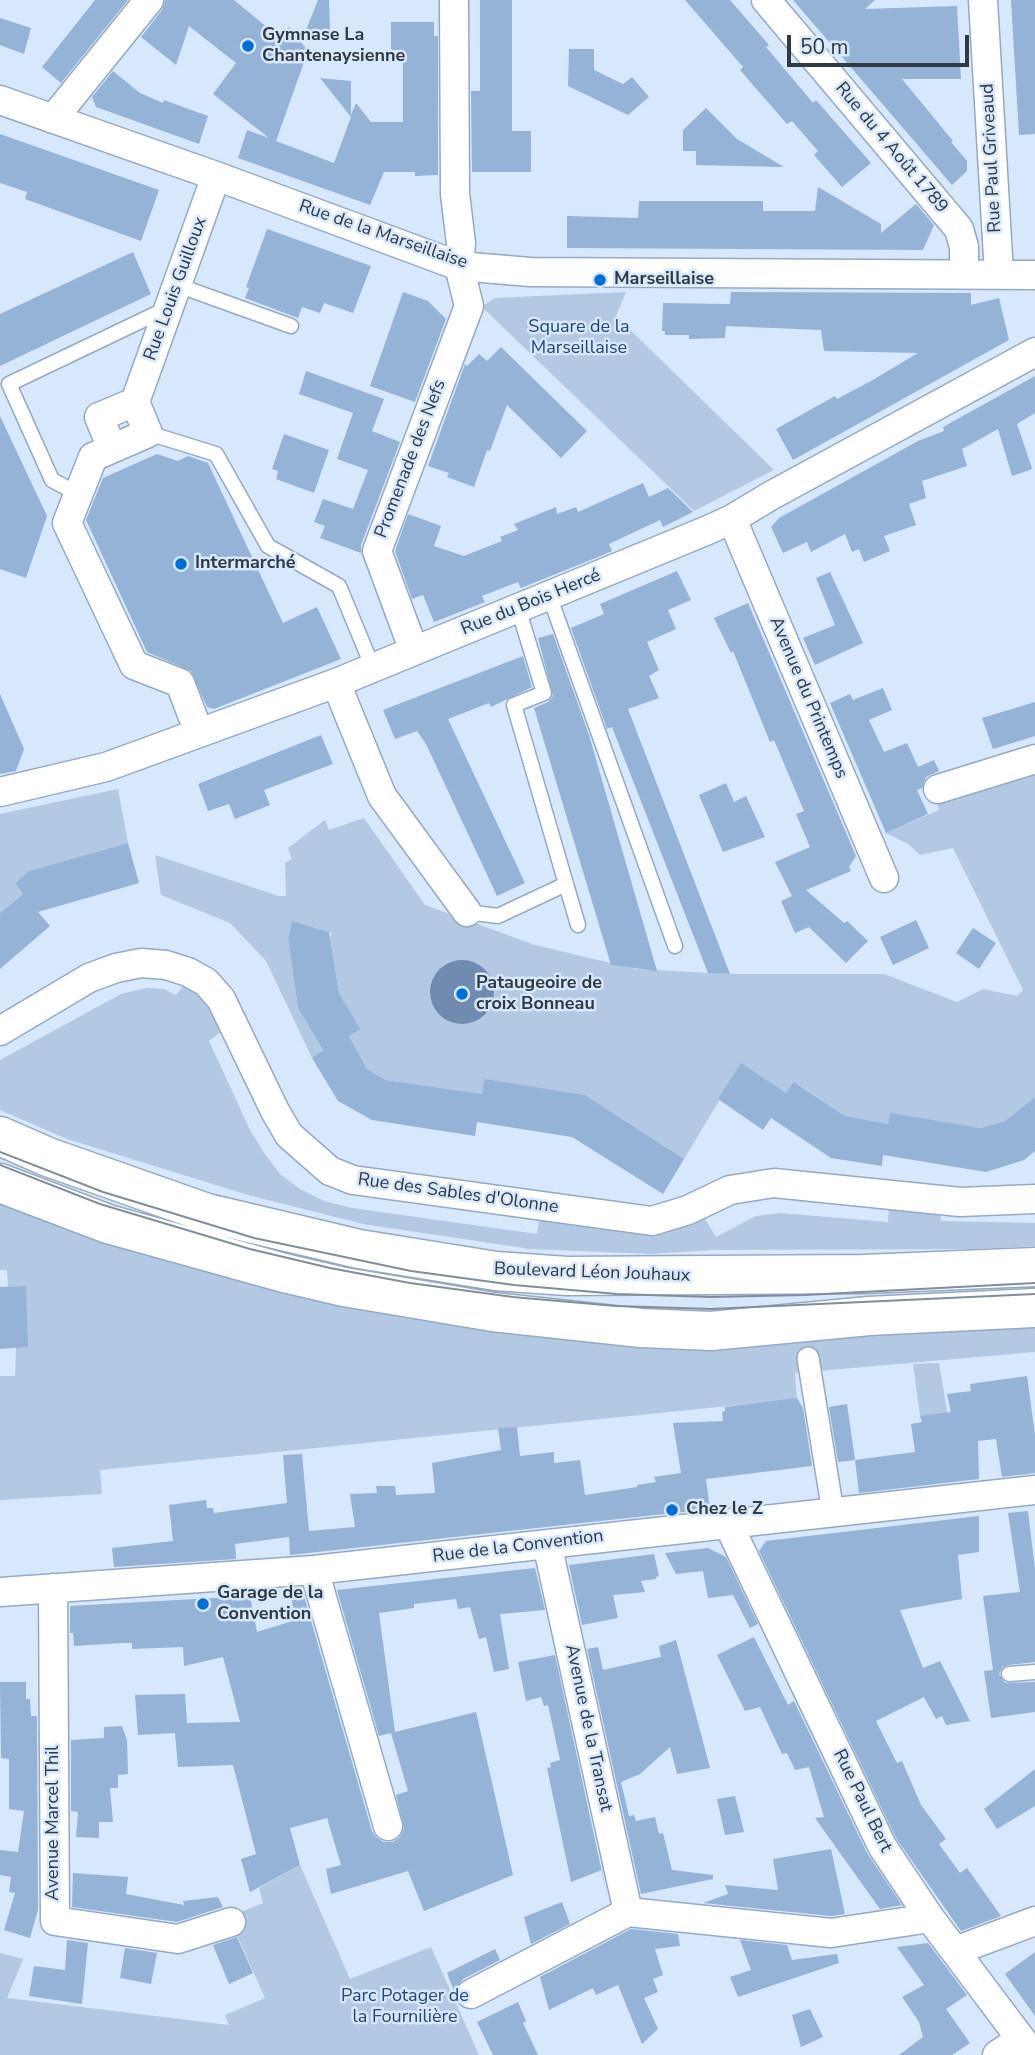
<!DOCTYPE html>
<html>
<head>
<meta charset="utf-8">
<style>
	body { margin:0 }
	#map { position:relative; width:1035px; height:2055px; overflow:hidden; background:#d7e7fc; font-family:"Nunito Sans",sans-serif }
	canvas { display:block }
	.scale { position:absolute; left:787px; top:35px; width:182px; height:32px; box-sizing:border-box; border:4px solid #313943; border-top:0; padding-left:9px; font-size:21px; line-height:24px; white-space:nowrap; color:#313943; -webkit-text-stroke:5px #d7e7fc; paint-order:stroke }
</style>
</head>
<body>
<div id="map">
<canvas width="1035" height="2055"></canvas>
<div class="scale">50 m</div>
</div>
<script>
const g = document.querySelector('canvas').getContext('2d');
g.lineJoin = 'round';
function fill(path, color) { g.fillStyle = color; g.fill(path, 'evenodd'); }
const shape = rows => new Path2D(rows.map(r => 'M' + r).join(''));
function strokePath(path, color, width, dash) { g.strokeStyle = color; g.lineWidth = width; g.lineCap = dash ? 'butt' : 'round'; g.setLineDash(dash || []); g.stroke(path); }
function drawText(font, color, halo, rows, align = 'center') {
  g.font = font + ' "Nunito Sans",sans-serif'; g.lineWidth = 5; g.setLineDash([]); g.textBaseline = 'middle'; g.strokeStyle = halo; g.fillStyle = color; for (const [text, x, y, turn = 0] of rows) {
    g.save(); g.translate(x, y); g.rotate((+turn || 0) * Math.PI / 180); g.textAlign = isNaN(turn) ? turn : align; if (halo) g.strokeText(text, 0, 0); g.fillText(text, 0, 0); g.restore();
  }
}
fill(shape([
	[626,292,616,316,774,470,694,511,482,307,494,298],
	[1035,767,1035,1097,1005,1121,981,1128,890,1114,888,1124,845,1116,795,1082,786,1093,741,1064,684,1159,585,1095,484,1080,482,1094,386,1080,367,1069,349,1036,359,1029,339,993,330,938,332,933,292,921,288,939,298,1008,323,1050,312,1058,266,961,230,923,161,895,155,855,279,896,286,896,285,863,292,859,288,848,325,820,329,830,364,818,425,905,535,945,636,969,730,974,884,974,957,1002,983,989,1017,996,1023,990,953,848,920,855,908,844,886,833,939,810,936,797],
	[118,789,128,843,29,871,15,883,23,894,0,913,0,814],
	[186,982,195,987,229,1026,209,1041,250,1130,264,1153,281,1175,300,1189,324,1201,352,1208,537,1234,539,1220,646,1233,674,1230,705,1219,716,1237,756,1216,780,1213,888,1222,889,1206,940,1210,941,1221,1035,1223,1035,1246,972,1249,714,1250,650,1254,530,1249,363,1224,248,1195,67,1139,0,1110,0,1060,121,994,146,988,164,989,176,995],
	[0,1199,193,1266,868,1332,1035,1325,1035,1352,795,1373,797,1399,100,1470,102,1494,0,1500,0,1376,15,1376,16,1348,26,1286,8,1287,7,1270,0,1270],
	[939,1363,950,1429,920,1416,913,1364],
	[300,1865,350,1979,431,1947,479,2055,0,2055,0,1953,23,1959,7,1998,229,2025,225,2015,265,1998,229,1917,263,1903,259,1888]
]), '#b3c8e2');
fill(shape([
	'430 992a32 32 0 1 1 64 0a32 32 0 1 1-64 0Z'
]), '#708baf');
fill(shape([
	[95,0,128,0,61,83,42,67],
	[165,0,234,0,280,38,289,27,308,51,276,141,334,163,351,117,320,78,351,81,351,115,356,103,371,122,403,122,403,50,391,50,391,22,434,22,434,36,438,36,438,175,415,176,415,172,384,172,370,205,238,158,247,130,269,138,213,94,236,63,189,26,176,65,141,37,162,10],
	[318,0,329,0,330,30,306,30],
	[480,0,512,0,512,131,531,131,531,172,472,172,471,91,480,91],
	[685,0,730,0,769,45,766,47,813,103,816,100,871,163,842,187,814,155,818,151,792,121,787,124,740,70,743,67],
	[793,0,875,0,865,9,957,6,961,79,902,79,953,141,951,142,967,161,967,171,952,185],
	[1011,0,1035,0,1035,134,1019,135],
	[0,18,31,28,24,54,0,45],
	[569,49,594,49,594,70,623,84,632,77,649,97,628,115,568,86],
	[113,71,140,93,163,103,164,100,208,116,199,144,96,107,92,97],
	[706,108,737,139,784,167,696,165,696,151,683,151,683,130],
	[0,134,159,190,141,241,25,199,27,192,0,183],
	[818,187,881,224,881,233,916,204,934,225,923,250,567,248,567,216,638,218,639,201,763,201,763,211,815,211],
	[267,229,371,266,353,313,324,303,320,313,302,307,298,318,245,298,249,288,246,287],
	[133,252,151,294,0,366,0,314],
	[403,292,428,301,446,319,415,402,370,386],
	[731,292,971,293,971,305,999,298,1009,340,793,460,776,429,835,396,837,399,871,381,918,353,824,351,821,330,726,326,725,338,689,339,689,335,665,335,665,331,662,331,663,303,730,304],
	[501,347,587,431,561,458,507,405,490,451,487,450,474,487,447,477,449,473,428,466,465,364,467,366,479,354,487,361],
	[306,371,384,399,372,431,400,442,361,545,361,553,320,538,325,526,314,522,323,499,353,509,368,470,337,459,353,413,299,394],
	[1035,376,1035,413,1017,424,1032,468,1030,470,1012,476,998,429,962,449,967,466,922,481,926,498,909,504,916,525,884,536,890,551,864,562,859,549,852,552,845,534,811,552,807,542,783,553,771,527,779,518,918,441,944,431,943,427],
	[0,416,47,516,26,578,0,569],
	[284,434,329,450,314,493,276,479,278,471,272,469],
	[157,454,178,461,188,456,208,463,283,623,317,607,341,659,214,709,207,707,191,671,147,652,86,520,103,478],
	[643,483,649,497,668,488,693,512,663,527,660,520,609,544,612,551,603,555,521,588,518,582,482,596,485,602,434,622,423,595,412,599,395,551,408,514,441,526,434,546,464,556,502,541,500,537,518,530,514,524,556,507,557,514,576,507,578,512],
	[677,571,691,600,668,610,676,629,647,642,659,670,649,676,659,698,628,709,730,974,708,973,612,727,607,729,571,628,604,614,600,604],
	[830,572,863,643,815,665,803,638,835,625,816,578],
	[748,603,856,856,849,867,851,871,806,890,844,923,847,921,868,941,846,963,809,927,795,933,781,901,792,896,775,862,810,847,796,814,804,811,774,740,770,742,733,651,731,653,714,618],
	[553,634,589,735,657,971,611,965,534,708,548,702,553,696,538,638],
	[523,656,532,687,491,707,489,703,448,719,525,883,497,896,426,744,417,731,395,739,383,710],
	[883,688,892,710,869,720,884,752,907,743,918,767,934,760,939,771,926,777,922,788,917,790,928,814,886,833,830,703,850,694,853,700],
	[0,694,24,749,16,771,0,774],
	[1035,702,1035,736,993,749,982,718],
	[321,735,333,764,264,790,270,805,235,819,229,804,208,811,198,784],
	[726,783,734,802,746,796,765,837,723,852,699,795],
	[128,843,139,883,38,912,50,926,0,969,0,913,23,894,15,883,29,871],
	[916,920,929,948,893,965,880,937],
	[292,921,329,932,339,993,360,1029,349,1036,367,1069,386,1080,482,1094,484,1079,585,1095,684,1159,663,1194,572,1137,477,1122,475,1136,372,1120,338,1101,312,1058,323,1050,298,1008,288,939],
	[973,928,996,943,979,969,956,953],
	[741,1063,786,1093,794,1082,845,1116,888,1124,890,1113,981,1128,1005,1121,1035,1097,1035,1151,1024,1160,986,1172,883,1155,882,1166,831,1158,771,1118,763,1130,718,1099],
	[26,1286,28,1347,0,1349,0,1287],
	[1027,1376,1035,1435,1035,1473,1002,1477,996,1439,978,1441,979,1479,859,1493,855,1460,915,1452,911,1424,922,1422,920,1416,951,1412,947,1394,971,1391,970,1384],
	[797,1398,803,1408,812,1466,706,1479,710,1509,290,1555,289,1537,235,1544,236,1559,114,1567,112,1548,173,1541,169,1505,206,1500,207,1508,213,1508,214,1513,287,1503,283,1455,302,1454,309,1531,355,1527,350,1494,377,1493,376,1486,395,1486,396,1495,435,1493,432,1463,501,1450,498,1428,517,1427,520,1456,554,1452,554,1463,580,1460,585,1495,637,1487,637,1485,656,1482,654,1477,681,1473,673,1423,723,1421,722,1412,725,1411,725,1407],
	[847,1404,855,1460,838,1462,829,1407],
	[1028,1511,1035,1569,1035,1662,1008,1665,1003,1667,999,1674,1005,1683,1035,1682,1035,1712,991,1718,984,1671,993,1670,983,1596,1020,1592,1008,1513],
	[979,1516,979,1552,958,1555,962,1599,900,1610,923,1668,940,1661,970,1721,946,1725,942,1716,936,1719,924,1697,876,1721,897,1763,902,1761,921,1805,946,1839,939,1844,960,1873,967,1868,1001,1916,961,1931,896,1838,759,1551,766,1541],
	[708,1548,726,1557,758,1624,750,1628,733,1595,708,1598,703,1571,676,1574,665,1553],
	[654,1554,659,1576,656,1577,656,1579,641,1581,645,1592,613,1595,618,1618,582,1625,569,1565],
	[535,1568,545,1610,500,1614,509,1669,494,1672,486,1637,479,1639,470,1607,458,1609,456,1599,414,1604,414,1608,379,1613,395,1732,379,1736,337,1590],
	[290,1593,303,1593,372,1831,376,1837,383,1842,393,1842,400,1837,404,1829,396,1795,408,1791,391,1733,476,1712,513,1875,424,1911,408,1871,331,1894,326,1869,341,1865,327,1818,290,1828,300,1865,250,1892,241,1859,256,1854,233,1765,178,1767,175,1733,138,1735,135,1695,185,1694,187,1723,240,1722,223,1657,184,1666,183,1647,132,1649,132,1643,123,1643,74,1646,73,1633,70,1633,70,1606,250,1596,257,1632,296,1620],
	[754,1637,788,1705,794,1701,867,1853,902,1905,880,1909,815,1818,824,1817,809,1767,795,1770,787,1753,782,1754,760,1707,745,1711,717,1655],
	[676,1640,710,1768,677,1774,670,1747,640,1774,621,1782,629,1816,634,1815,636,1821,655,1817,659,1834,663,1833,672,1870,713,1875,713,1879,641,1894,587,1649,598,1647,603,1670,661,1657,659,1646],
	[555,1655,608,1900,602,1870,571,1882,547,1768,551,1767,550,1763,560,1760,548,1705,544,1706,541,1697,526,1701,518,1662],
	[0,1682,26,1682,26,1699,30,1699,31,1716,37,1716,38,1910,30,1938,4,1930,15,1893,9,1892,11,1877,0,1875,0,1850,18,1852,24,1811,9,1809,9,1759,1,1758],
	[122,1726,127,1740,128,1774,118,1775,118,1788,110,1788,113,1822,99,1822,99,1838,76,1837,78,1812,71,1811,71,1740,104,1738,104,1727],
	[1035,1769,1035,1806,997,1829,984,1809],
	[735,1796,744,1832,725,1835,717,1799],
	[831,1849,845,1914,831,1916,703,1903,728,1894,725,1885,778,1890,773,1859],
	[73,1873,128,1877,126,1894,184,1905,183,1901,218,1897,223,1907,177,1922,72,1907],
	[562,1902,570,1924,531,1944,524,1917],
	[631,1929,678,1934,680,1946,655,1949,663,1975,653,1979,658,1992,644,1998,658,2029,642,2044,618,1985,596,1995,593,1988,549,2010,540,1977],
	[237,1937,253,1973,229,1984,213,1945],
	[67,1940,88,1943,82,2004,29,1996,34,1966,65,1970],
	[740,1940,787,1945,792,1960,837,1954,839,1963,738,1997,730,1977,751,1970],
	[928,1943,967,1995,946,2009,970,2043,952,2055,899,2055,923,2037,919,2022,902,1997,924,1985,897,1947],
	[125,1948,157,1953,151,1984,120,1978],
	[495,1949,500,1960,463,1979,454,1991,447,1973],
	[1035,1952,1035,2016,1005,1974],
	[518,2002,526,2021,523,2023,538,2055,493,2055,477,2022],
	[810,2009,823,2037,801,2047,792,2015]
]), '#95b2d7');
const service = shape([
	[177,285,291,326],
	[148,433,216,454,268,546,339,586,373,668],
	[78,494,52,480,9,384,168,308],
	[549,595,675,946],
	[566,884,578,925],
	[467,912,498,916,566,884,514,705,544,693,518,608],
	[1009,1674,1035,1672]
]);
const pedestrian = shape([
	[808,1358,833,1512]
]);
const minor = shape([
	[766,0,959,229,964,247,964,274],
	[983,0,999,274],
	[0,100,216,176,459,266,530,272,1035,275],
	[53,119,149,0],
	[112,448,99,417,135,402],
	[732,519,884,878],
	[414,651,377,551,469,306,459,266,461,243,455,194,454,0],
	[336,683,382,796,467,912],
	[199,733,180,683,134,665,67,523,93,457,148,433,135,402,216,176],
	[938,789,1035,759],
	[0,792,106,767,336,683,708,530,732,519,772,495,1035,352],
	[0,1031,89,978,116,968,141,963,166,965,188,972,206,982,221,999,275,1111,289,1135,330,1171,353,1180,652,1221,688,1210,730,1190,774,1183,960,1202,1035,1199],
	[731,1523,732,1532,882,1846,930,1918,1033,2055],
	[550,1544,550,1557,628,1912],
	[314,1570,388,1826],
	[53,1588,55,1921,178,1939,231,1922],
	[0,1592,314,1570,1035,1490],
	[955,1951,1035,1921],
	[471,1994,628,1912,831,1933,930,1918],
	[997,2055,1021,2039]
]);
const primary = shape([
	[0,1136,48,1157,207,1213,359,1249,496,1271,567,1276,711,1275,864,1274,1035,1267],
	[0,1183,108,1224,284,1273,344,1287,493,1312,641,1328,711,1331,869,1316,1035,1308]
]);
strokePath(service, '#96a9c2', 17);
strokePath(pedestrian, '#96a9c2', 24);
strokePath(minor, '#96a9c2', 31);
strokePath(primary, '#96a9c2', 41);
strokePath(service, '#fff', 14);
strokePath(pedestrian, '#fff', 21);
strokePath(minor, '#fff', 28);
strokePath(primary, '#fff', 38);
strokePath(shape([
	[0,1152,103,1192,254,1238,411,1271,514,1285,617,1294,711,1297,805,1295,1035,1283],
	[0,1165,100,1204,250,1249,330,1268,410,1283,513,1297,616,1306,711,1309,1035,1294]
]), '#818d9c', 2);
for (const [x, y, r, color] of [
	[248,46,7,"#006dd5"],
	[600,280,7,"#006dd5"],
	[181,564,7,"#006dd5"],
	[462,994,7,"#006dd5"],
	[672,1510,7,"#006dd5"],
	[203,1604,7,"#006dd5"]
]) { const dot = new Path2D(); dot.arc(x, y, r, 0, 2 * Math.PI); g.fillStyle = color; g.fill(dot); strokePath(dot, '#d7e7fc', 2.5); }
drawText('bold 18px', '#313943', '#d7e7fc', [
	["Gymnase La",262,36],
	["Chantenaysienne",262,57],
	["Marseillaise",614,280],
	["Intermarché",195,564],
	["Pataugeoire de",476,984],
	["croix Bonneau",476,1005],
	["Chez le Z",686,1510],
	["Garage de la",217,1594],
	["Convention",217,1615]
], 'left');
drawText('18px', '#313943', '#d7e7fc', [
	["Rue du 4 Août 1789",891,148,50],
	["Rue Paul Griveaud",992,158,-93],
	["Rue de la Marseillaise",383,235,19],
	["Rue Louis Guilloux",176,289,-70],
	["Promenade des Nefs",411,459,-69],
	["Rue du Bois Hercé",531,603,-22],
	["Avenue du Printemps",808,698,67],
	["Rue des Sables d'Olonne",458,1194,8],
	["Boulevard Léon Jouhaux",592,1273,2],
	["Rue de la Convention",518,1547,-7],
	["Avenue de la Transat",588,1728,78],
	["Rue Paul Bert",862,1801,64],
	["Avenue Marcel Thil",54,1823,-90]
]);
drawText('18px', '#214878', '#d7e7fc', [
	["Square de la",579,328],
	["Marseillaise",579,349],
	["Parc Potager de",405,1997],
	["la Fournilière",405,2018]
]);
</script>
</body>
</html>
